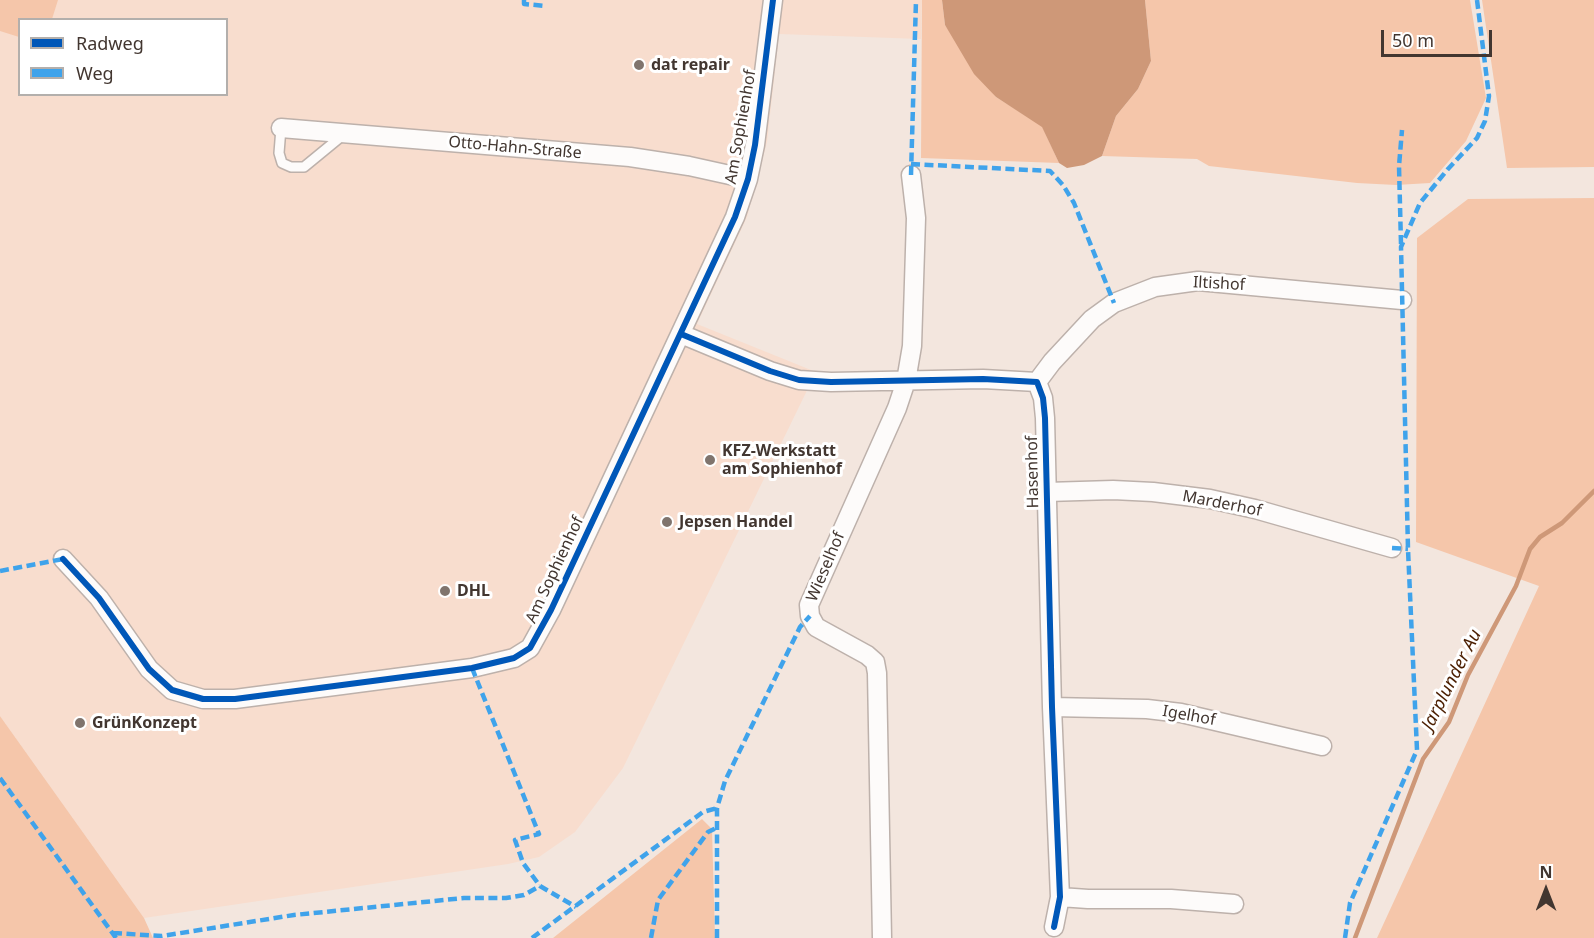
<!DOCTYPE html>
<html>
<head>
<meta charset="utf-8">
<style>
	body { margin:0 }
	#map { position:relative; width:1594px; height:938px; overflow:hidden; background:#f3e6de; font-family:"Noto Sans",sans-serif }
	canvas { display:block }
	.legend { position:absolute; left:18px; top:18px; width:210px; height:78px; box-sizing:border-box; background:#fff; border:2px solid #b3afac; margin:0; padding:8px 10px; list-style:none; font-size:18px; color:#423630 }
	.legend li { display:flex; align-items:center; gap:12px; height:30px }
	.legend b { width:30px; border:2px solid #b3afac }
	.north { position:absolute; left:1516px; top:860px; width:60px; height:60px; -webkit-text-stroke:4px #fff; paint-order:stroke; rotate:0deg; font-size:16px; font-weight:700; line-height:24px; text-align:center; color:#423630 }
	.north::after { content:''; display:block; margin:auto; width:21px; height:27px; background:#423630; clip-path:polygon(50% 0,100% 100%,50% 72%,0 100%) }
	.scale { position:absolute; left:1381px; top:30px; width:111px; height:27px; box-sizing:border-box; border:3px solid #423630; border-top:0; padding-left:8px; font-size:18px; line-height:21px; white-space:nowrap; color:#423630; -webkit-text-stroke:4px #fff; paint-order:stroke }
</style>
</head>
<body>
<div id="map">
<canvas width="1594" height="938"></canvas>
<ul class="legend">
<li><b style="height:8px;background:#0057b8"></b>Radweg</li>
<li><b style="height:8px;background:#3fa3eb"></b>Weg</li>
</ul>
<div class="north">N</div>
<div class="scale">50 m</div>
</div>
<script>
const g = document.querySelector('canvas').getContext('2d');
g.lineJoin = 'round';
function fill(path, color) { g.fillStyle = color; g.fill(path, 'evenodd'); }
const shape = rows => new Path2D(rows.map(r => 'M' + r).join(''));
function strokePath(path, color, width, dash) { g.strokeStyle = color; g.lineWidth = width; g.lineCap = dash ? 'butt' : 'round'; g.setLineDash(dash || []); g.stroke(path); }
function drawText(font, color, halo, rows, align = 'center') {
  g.font = font + ' "Noto Sans",sans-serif'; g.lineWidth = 6; g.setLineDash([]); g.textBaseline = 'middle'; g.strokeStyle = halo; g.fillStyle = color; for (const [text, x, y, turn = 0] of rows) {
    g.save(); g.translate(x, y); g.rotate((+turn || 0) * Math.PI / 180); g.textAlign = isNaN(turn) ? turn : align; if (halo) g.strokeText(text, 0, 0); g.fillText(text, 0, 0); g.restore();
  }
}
fill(shape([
	[0,0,922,0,921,39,779,34,767,142,747,217,697,324,816,372,623,768,575,832,539,857,508,864,144,918,0,716],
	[20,20,226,20,226,94,20,94]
]), '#f8ddce');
fill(shape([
	[0,0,58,0,52,19,20,20,19,37,0,31],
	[922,0,942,0,945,25,996,97,1042,126,1059,163,921,158],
	[1145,0,1470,0,1486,98,1466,141,1430,183,1396,185,1357,183,1209,166,1197,159,1102,156,1116,116,1138,89,1151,61],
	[1482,0,1594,0,1594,167,1507,168],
	[1594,198,1594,938,1377,938,1539,586,1416,542,1417,238,1468,199],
	[0,716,144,918,153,938,0,938],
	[702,819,712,829,715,938,553,938]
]), '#f5c6aa');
fill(shape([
	[942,0,1145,0,1151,61,1138,89,1116,116,1102,156,1084,165,1067,168,1059,163,1042,127,996,97,974,74,945,25]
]), '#ce9878');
strokePath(shape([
	[1355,938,1423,759,1449,722,1468,675,1516,586,1530,549,1540,537,1562,523,1594,491]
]), '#ce9878', 4.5);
const lane = shape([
	[281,128,279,153,282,163,291,167,304,167,343,135]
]);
const street = shape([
	[281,128,630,157,689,166,748,179],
	[681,334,770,371,799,380,831,382,983,379,1037,382,1043,398,1045,418,1052,707,1060,897,1054,927],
	[1037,382,1052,362,1092,319,1114,303,1155,287,1198,281,1402,300],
	[1047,492,1113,490,1153,492,1210,499,1255,509,1392,548],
	[63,559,99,598,149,669,172,690,203,699,235,699,472,668,514,658,530,648,551,610,735,217,748,179,755,145,773,0],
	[1052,707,1147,709,1181,713,1322,746],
	[1060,897,1088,899,1171,899,1234,904],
	[882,938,877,673,875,662,867,655,816,627,810,616,809,605,897,408,906,381,912,346,916,218,911,175]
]);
strokePath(lane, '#bdb1ab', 12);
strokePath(street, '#bdb1ab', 21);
strokePath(lane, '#fdfbfa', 9);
strokePath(street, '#fdfbfa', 18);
strokePath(shape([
	[524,0,524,4,546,6],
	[911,164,1050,171,1063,185,1074,203,1114,303],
	[911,175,916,0],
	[1401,244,1399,166,1402,130],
	[1392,548,1408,549],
	[0,571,63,559],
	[472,668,539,834,515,840,523,863,540,886,576,907],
	[0,778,116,938],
	[113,933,162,936,294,915,464,898,506,898,524,895,540,886],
	[532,938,703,812,717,808],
	[651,938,658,900,708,832,716,828],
	[717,938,717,808,725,781,800,627,810,616],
	[1345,938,1350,903,1417,750,1408,549,1401,247,1420,203,1448,169,1477,138,1485,121,1489,96,1477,0]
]), '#3fa3eb', 4.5, [9, 4.5]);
strokePath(shape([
	[681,334,770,371,799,380,831,382,983,379,1037,382,1043,398,1045,418,1052,707,1060,897,1054,927],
	[63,559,99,598,149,669,172,690,203,699,235,699,472,668,514,658,530,648,551,610,735,217,748,179,755,145,773,0]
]), '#0057b8', 6);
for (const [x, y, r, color] of [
	[639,65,6,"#80746d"],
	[710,460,6,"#80746d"],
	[667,522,6,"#80746d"],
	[445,591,6,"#80746d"],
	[80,723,6,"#80746d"]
]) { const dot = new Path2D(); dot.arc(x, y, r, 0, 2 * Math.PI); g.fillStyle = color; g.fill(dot); strokePath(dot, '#fff', 2); }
drawText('bold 16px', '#423630', '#fff', [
	["dat repair",651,65],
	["KFZ-Werkstatt",722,451],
	["am Sophienhof",722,469],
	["Jepsen Handel",679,522],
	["DHL",457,591],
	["GrünKonzept",92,723]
], 'left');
drawText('16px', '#423630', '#fff', [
	["Am Sophienhof",741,127,-80],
	["Otto-Hahn-Straße",515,148,5],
	["Iltishof",1219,284,3],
	["Hasenhof",1033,472,-91],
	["Marderhof",1222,504,11],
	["Wieselhof",826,567,-67],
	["Am Sophienhof",555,570,-65],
	["Igelhof",1189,716,10]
]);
drawText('italic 18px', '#4b1e00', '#fff', [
	["Jarplunder Au",1452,680,-63]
]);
</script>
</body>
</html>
